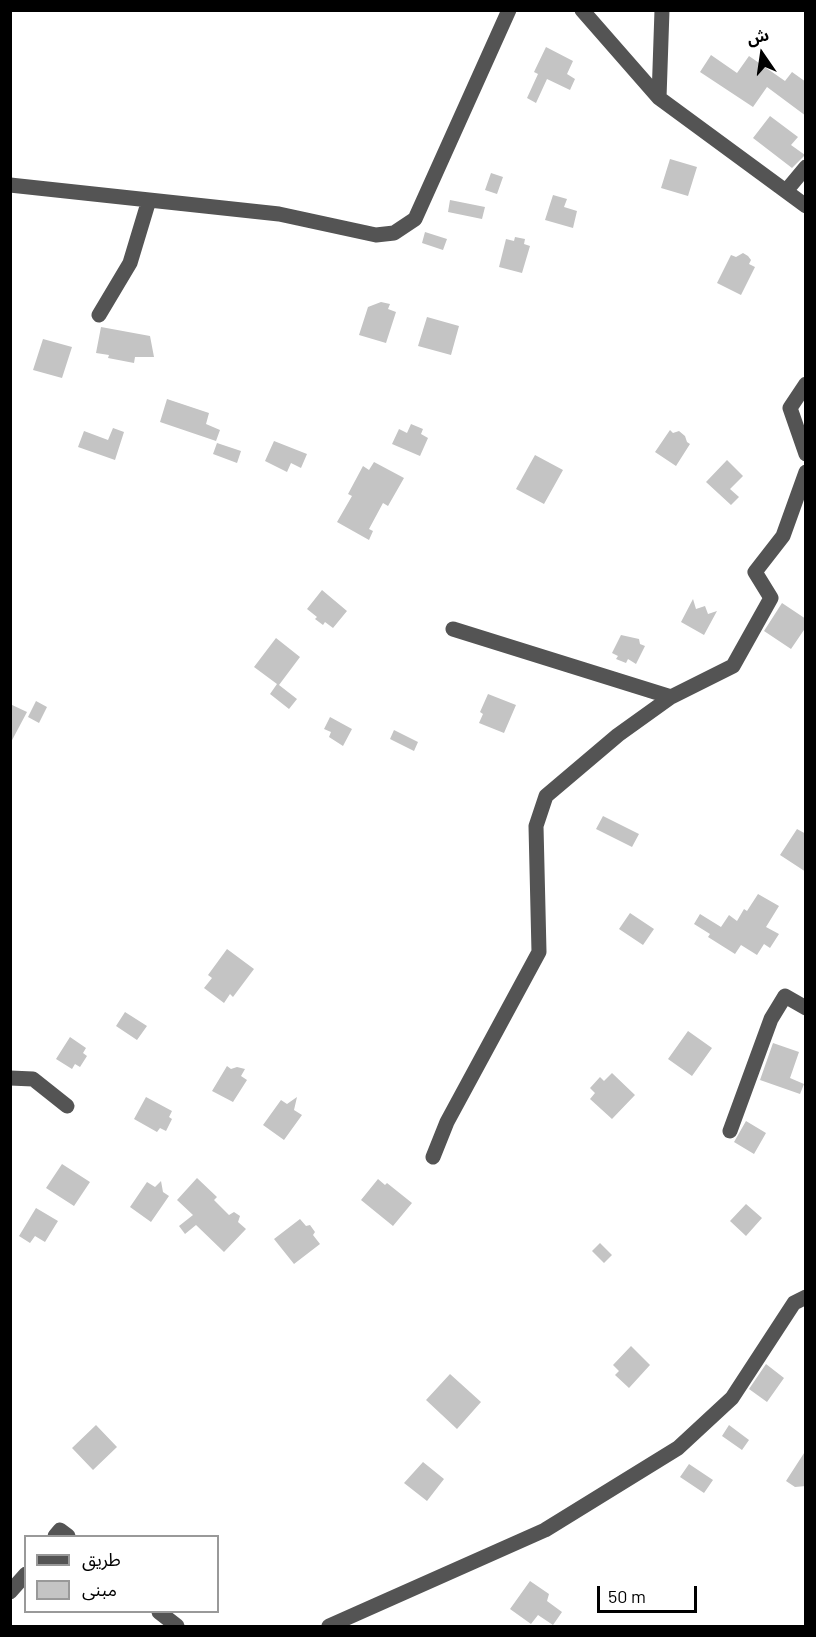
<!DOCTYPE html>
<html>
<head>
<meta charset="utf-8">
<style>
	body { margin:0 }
	#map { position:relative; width:816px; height:1637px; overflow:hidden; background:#fff; font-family:Barlow,"Noto Sans Arabic",sans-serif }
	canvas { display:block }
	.frame { position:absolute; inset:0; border:12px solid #000; pointer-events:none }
	.legend { position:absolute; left:24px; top:1535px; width:195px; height:78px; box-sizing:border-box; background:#fff; border:2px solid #999; margin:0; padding:8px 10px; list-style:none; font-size:18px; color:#000 }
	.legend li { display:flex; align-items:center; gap:12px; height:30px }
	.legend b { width:30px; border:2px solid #999 }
	.north { position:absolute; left:732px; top:24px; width:60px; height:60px; -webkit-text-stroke:4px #fff; paint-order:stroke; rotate:347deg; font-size:16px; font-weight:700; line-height:24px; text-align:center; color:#000 }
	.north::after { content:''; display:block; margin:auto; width:21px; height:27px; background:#000; clip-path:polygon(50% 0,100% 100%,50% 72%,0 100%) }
	.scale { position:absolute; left:597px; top:1586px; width:100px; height:27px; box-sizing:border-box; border:3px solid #000; border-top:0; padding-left:8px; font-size:18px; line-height:21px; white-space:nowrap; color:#000; -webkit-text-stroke:4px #fff; paint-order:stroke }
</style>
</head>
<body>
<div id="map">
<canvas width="816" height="1637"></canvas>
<div class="frame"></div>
<ul class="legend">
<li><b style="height:8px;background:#545454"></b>طريق</li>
<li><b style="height:16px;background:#c4c4c4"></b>مبنى</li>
</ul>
<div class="north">ش</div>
<div class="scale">50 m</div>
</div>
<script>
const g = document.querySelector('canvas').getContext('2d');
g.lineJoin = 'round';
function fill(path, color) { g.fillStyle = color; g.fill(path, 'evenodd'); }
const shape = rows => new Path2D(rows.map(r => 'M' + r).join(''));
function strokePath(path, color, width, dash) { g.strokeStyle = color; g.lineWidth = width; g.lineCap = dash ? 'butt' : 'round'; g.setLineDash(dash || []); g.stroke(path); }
fill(shape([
	[546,47,573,61,567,74,575,79,570,90,547,79,536,103,527,98,538,74,534,72],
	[711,55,737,73,749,56,785,81,792,72,806,82,806,116,767,87,753,107,700,72],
	[770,116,798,137,791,145,805,155,792,168,753,138],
	[670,159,697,167,688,196,661,188],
	[491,173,503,177,497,194,485,190],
	[553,195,567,199,564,207,577,211,573,228,545,220],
	[450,200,485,207,482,219,448,212],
	[425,232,447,239,443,250,422,243],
	[515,237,525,239,524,244,530,246,522,273,499,267,506,239,514,241],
	[743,253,748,256,751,260,749,264,755,267,741,295,717,283,731,255,736,257],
	[381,302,390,304,388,309,396,312,386,343,359,335,368,307],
	[427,317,459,326,451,355,418,346],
	[101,327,150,336,154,357,135,357,134,363,108,358,109,355,96,353],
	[43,339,72,347,62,378,33,370],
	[167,399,209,413,206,424,220,430,216,441,160,422],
	[411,424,423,429,421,434,428,438,420,456,392,444,399,429,407,433],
	[113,428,124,432,115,460,78,447,84,431,108,440],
	[670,430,673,433,679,431,685,436,687,442,690,444,676,466,655,452],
	[274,441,307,454,301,468,291,463,287,472,265,461],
	[217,443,241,451,237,463,213,454],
	[535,455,563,470,544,504,516,489],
	[727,460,743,476,730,489,739,497,731,505,706,482],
	[374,462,404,478,388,506,383,503,369,529,373,531,369,540,337,522,352,496,348,494,363,466,369,470],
	[322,590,347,611,333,628,325,622,323,625,315,619,317,617,307,609],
	[693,599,696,609,705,606,708,614,717,611,704,635,681,622],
	[782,603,806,619,806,627,791,649,764,631],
	[621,635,639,639,640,644,645,646,636,664,628,659,626,663,616,659,618,656,612,653],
	[276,638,300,657,279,685,297,699,289,709,270,694,277,684,254,667],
	[488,694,516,705,504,733,479,723,483,714,480,712],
	[36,701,47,707,39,723,28,717],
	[10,704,27,712,10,744],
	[330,717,352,729,343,746,329,737,331,732,324,729],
	[394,730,418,742,414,751,390,739],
	[603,816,639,834,632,847,596,829],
	[797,829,806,834,806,872,780,855],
	[758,894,779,906,766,927,779,934,770,948,764,944,757,955,741,945,735,954,708,937,710,934,694,924,700,914,721,927,729,915,737,921,744,909,747,911],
	[630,913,654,929,643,945,619,929],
	[227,949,254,969,233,997,230,994,224,1003,204,988,212,978,208,975],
	[125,1012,147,1026,137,1040,116,1026],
	[688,1031,712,1048,692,1076,668,1059],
	[70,1037,86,1048,83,1053,87,1056,80,1067,75,1064,72,1069,56,1059],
	[773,1043,799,1052,790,1078,804,1084,800,1094,760,1080],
	[227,1066,231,1069,237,1067,245,1069,241,1076,247,1080,233,1102,212,1091],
	[612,1073,635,1095,612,1119,590,1099,595,1093,590,1088,600,1077,604,1081],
	[146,1097,172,1111,169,1117,172,1119,166,1131,160,1128,157,1132,134,1119],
	[297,1097,294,1110,302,1115,284,1140,263,1125,281,1100,287,1104],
	[746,1121,766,1133,754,1154,734,1142],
	[62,1164,90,1182,74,1206,46,1188],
	[197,1178,217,1197,214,1200,229,1215,234,1212,240,1216,238,1222,246,1229,224,1252,196,1225,185,1234,179,1226,193,1215,177,1200],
	[378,1179,385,1185,387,1183,412,1203,393,1226,361,1200],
	[161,1181,163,1192,169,1196,151,1222,130,1207,147,1182,155,1187],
	[746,1204,762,1218,746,1236,730,1221],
	[36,1208,58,1221,45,1242,35,1236,30,1243,19,1236],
	[300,1219,306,1226,310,1225,315,1232,313,1235,320,1244,294,1264,274,1239],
	[600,1243,612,1255,604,1263,592,1251],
	[631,1346,650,1365,629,1388,615,1375,619,1371,613,1365],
	[766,1364,784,1378,767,1402,749,1389],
	[450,1374,481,1402,457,1429,426,1400],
	[96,1425,117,1447,93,1470,72,1448],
	[729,1425,749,1440,742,1450,722,1436],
	[806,1450,806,1486,795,1487,786,1481],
	[423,1462,444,1479,427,1501,404,1483],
	[689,1464,713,1480,704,1493,680,1477],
	[530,1581,549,1594,547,1601,562,1612,553,1625,538,1615,531,1624,510,1609]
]), '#c4c4c4');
strokePath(shape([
	[582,10,659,98,806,206],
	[659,98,662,10],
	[10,185,279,214,376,235,394,233,415,219,509,10],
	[786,191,806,167],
	[99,315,130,263,149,200],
	[806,384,790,408,806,454],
	[453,629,671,697,733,666,771,598,755,572,783,536,806,472],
	[10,1078,33,1079,67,1106],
	[730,1131,771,1019,785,996,806,1008],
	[433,1157,447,1122,539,952,536,826,546,796,618,735,671,697],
	[55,1536,60,1530,68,1536],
	[10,1592,26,1574],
	[159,1612,177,1626],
	[329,1626,545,1530,678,1448,732,1398,794,1303,806,1297]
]), '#545454', 15);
</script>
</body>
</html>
